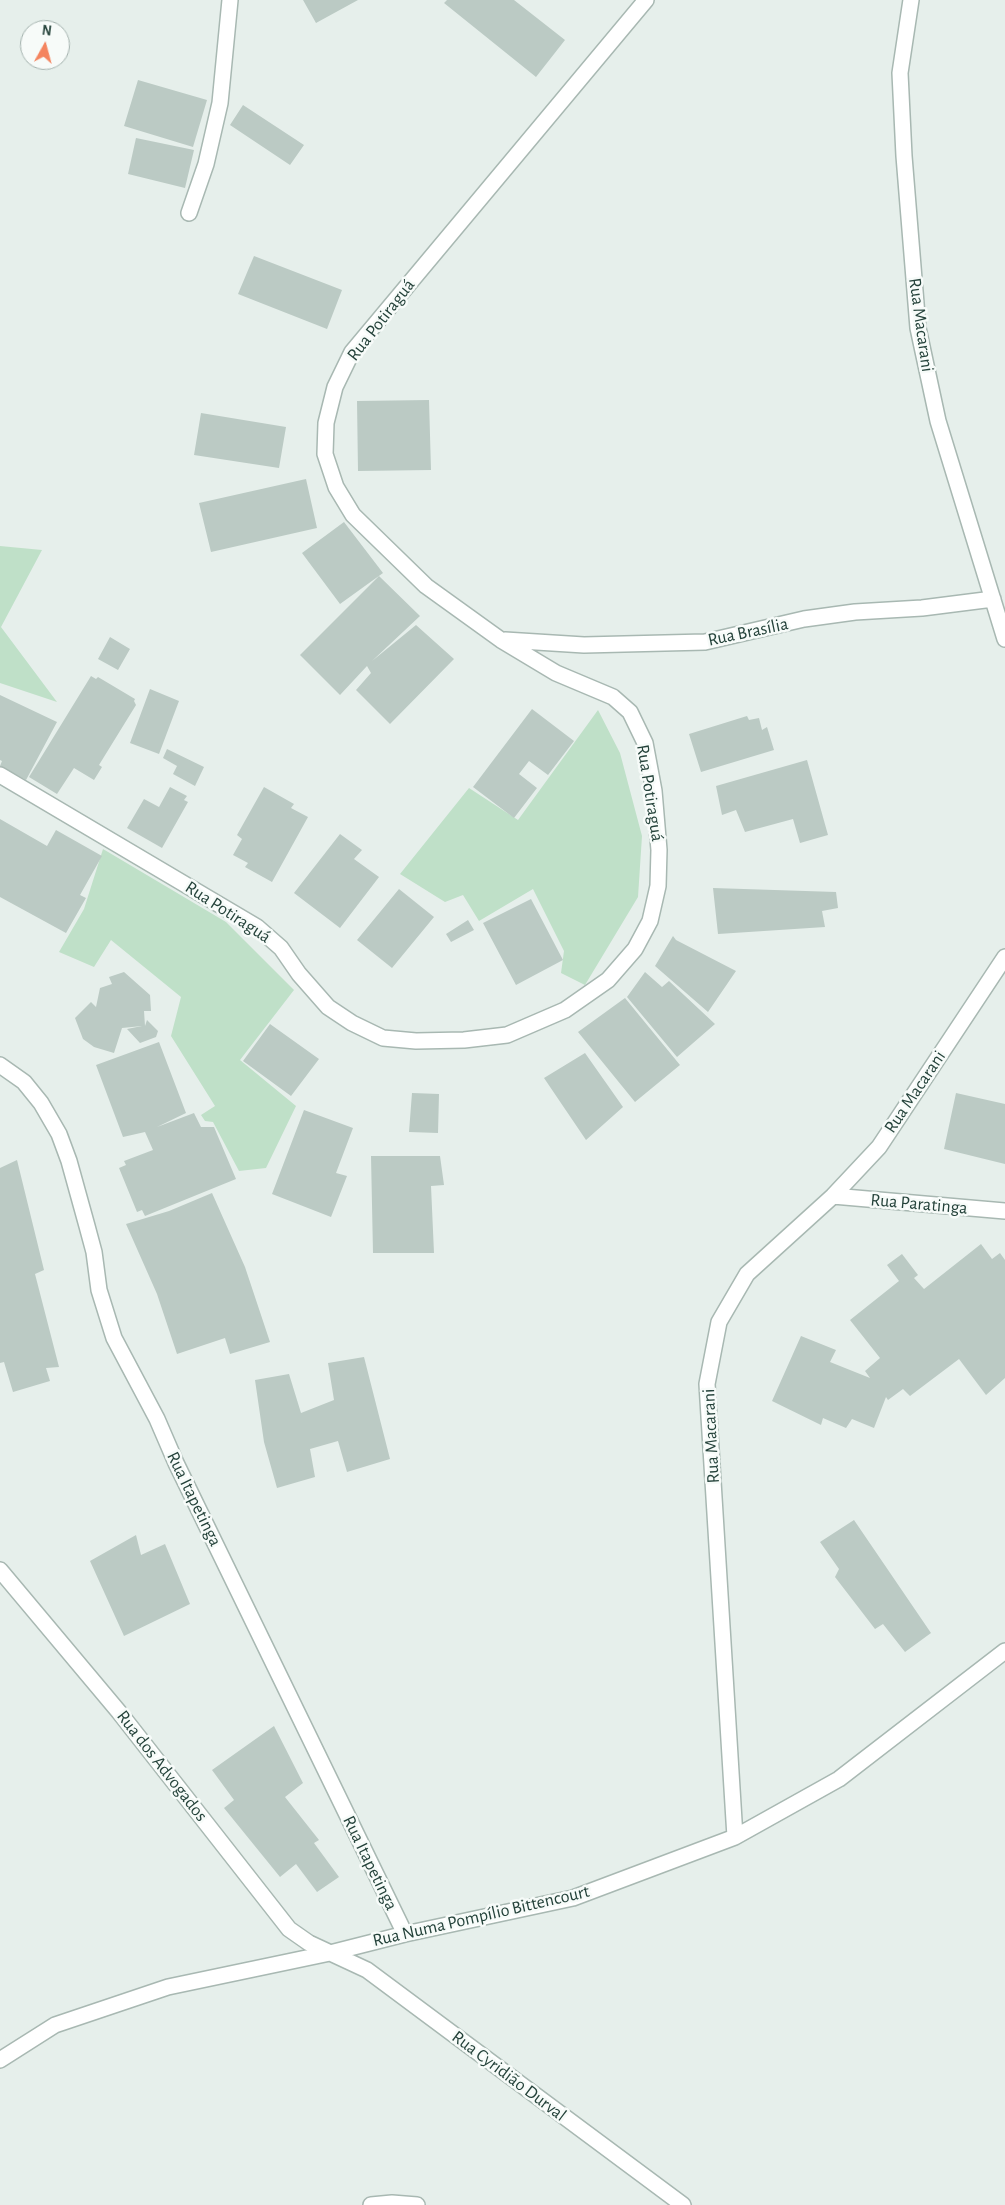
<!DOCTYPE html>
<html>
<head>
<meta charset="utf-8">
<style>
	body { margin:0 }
	#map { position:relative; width:1005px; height:2205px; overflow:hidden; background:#e6efeb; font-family:"Alegreya Sans",sans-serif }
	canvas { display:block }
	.north { position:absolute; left:20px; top:20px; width:50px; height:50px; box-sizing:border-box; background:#f7fbf9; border:1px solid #a3b1ad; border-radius:50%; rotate:7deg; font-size:14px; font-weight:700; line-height:20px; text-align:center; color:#24423a }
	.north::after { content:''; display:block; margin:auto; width:18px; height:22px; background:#f4845f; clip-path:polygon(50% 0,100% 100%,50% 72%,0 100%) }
</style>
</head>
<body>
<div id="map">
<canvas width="1005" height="2205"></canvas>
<div class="north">N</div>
</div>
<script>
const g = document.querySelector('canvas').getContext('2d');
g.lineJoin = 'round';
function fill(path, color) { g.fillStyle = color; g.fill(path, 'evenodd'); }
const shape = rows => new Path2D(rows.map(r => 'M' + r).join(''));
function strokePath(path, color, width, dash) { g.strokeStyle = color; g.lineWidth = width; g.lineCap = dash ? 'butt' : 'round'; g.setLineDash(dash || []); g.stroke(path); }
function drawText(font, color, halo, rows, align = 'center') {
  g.font = font + ' "Alegreya Sans",sans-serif'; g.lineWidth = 5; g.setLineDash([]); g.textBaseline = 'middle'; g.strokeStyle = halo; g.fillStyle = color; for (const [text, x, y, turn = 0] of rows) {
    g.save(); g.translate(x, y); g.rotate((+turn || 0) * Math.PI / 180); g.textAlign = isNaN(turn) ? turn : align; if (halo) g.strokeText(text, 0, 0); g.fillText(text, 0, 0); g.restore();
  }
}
fill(shape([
	[0,546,42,550,1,627,57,702,0,683],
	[598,710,620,753,642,836,638,897,585,985,561,973,564,951,533,889,479,921,463,895,445,902,400,874,469,788,518,820],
	[103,849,226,922,294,990,240,1060,296,1106,266,1168,239,1171,213,1122,205,1121,201,1115,215,1106,171,1036,181,997,111,940,94,967,59,952,84,909]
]), '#bfe0c8');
fill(shape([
	[303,0,358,0,316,23],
	[447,0,514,0,565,40,536,77,444,3],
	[138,80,207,100,193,147,124,126],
	[243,105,304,145,290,165,230,125],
	[136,138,194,150,185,188,128,174],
	[254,256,342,290,327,329,238,294],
	[429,400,431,470,358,471,357,401],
	[201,413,286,427,279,468,194,455],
	[306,479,317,528,211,552,199,503],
	[344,522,383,573,340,604,302,553],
	[379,576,420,616,372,661,416,625,454,659,390,724,356,690,371,673,367,666,340,695,300,655],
	[110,637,130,649,118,670,98,659],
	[91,676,96,679,98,677,135,699,134,701,136,705,99,765,102,767,94,780,74,768,57,794,29,777],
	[150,689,179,701,159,754,130,743],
	[0,695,57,722,26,780,0,766,2,761,0,760],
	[532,709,574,741,548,775,529,761,519,774,537,788,514,818,473,787],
	[747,716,749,720,759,718,762,730,767,727,774,750,701,772,689,734],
	[167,749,204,767,195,786,173,774,177,766,163,758],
	[807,760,828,835,800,843,793,819,745,832,736,810,722,815,716,786],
	[170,787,187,796,184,800,188,802,162,848,127,828,144,799,159,807],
	[264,787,294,804,291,808,308,817,272,882,245,867,248,863,233,855,242,839,237,835],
	[0,819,47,846,56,830,102,856,80,895,86,898,66,933,0,897],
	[340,834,362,850,354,859,379,877,340,928,294,893],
	[713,888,836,892,838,908,822,911,825,927,718,934],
	[399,889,434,917,392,968,357,940],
	[531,899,563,960,516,985,483,923],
	[468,920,474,930,451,942,446,934],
	[673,936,676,940,736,971,708,1012,655,966],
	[124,972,150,995,151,1011,144,1011,145,1026,147,1020,158,1031,156,1037,140,1043,127,1029,142,1026,122,1028,114,1053,94,1047,83,1039,75,1018,91,1002,96,1007,100,988,112,984,109,977],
	[645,972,662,987,669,981,715,1024,677,1057,627,997],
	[625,998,680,1065,635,1102,578,1032],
	[270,1024,319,1059,291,1096,243,1061],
	[159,1042,186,1113,157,1127,194,1113,201,1127,214,1127,236,1179,145,1216,142,1210,137,1212,119,1168,126,1165,124,1161,153,1150,145,1132,123,1137,96,1065],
	[585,1053,623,1107,586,1140,544,1078],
	[412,1093,439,1094,438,1133,409,1132],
	[956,1093,1005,1104,1005,1164,944,1149],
	[304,1110,353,1128,336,1173,347,1176,331,1217,272,1194],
	[371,1156,440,1156,444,1185,431,1186,434,1253,373,1253],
	[17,1160,44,1270,35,1274,59,1367,46,1368,50,1381,13,1392,4,1362,0,1363,0,1168],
	[212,1193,245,1267,270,1342,230,1354,225,1338,177,1354,157,1294,126,1224,169,1211],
	[981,1244,992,1259,1000,1253,1005,1260,1005,1378,986,1395,959,1359,910,1396,903,1389,888,1400,886,1397,874,1428,852,1419,846,1428,823,1418,821,1425,772,1401,801,1336,836,1350,830,1362,870,1378,865,1371,880,1358,850,1320,899,1281,887,1265,902,1254,918,1275,914,1278,924,1289],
	[364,1357,390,1459,347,1472,338,1441,310,1449,315,1477,277,1488,264,1442,255,1380,289,1374,301,1413,334,1400,328,1363],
	[854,1520,931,1633,905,1652,883,1624,875,1629,835,1577,839,1569,820,1542],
	[136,1535,141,1555,165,1544,190,1604,124,1636,90,1561],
	[274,1726,303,1783,285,1797,319,1840,314,1843,339,1877,317,1892,296,1864,280,1877,224,1808,234,1800,212,1770]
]), '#bbcac4');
const minor = shape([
	[911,0,900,73,904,156,918,328,938,421,1005,639],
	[189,213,206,164,220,103,230,0],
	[505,640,584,645,705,642,804,619,855,612,922,608,993,599],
	[0,775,257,927,281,948,299,974,328,1007,352,1023,383,1038,416,1041,464,1040,507,1035,565,1010,608,980,635,949,650,921,658,886,659,850,654,791,645,743,630,712,613,697,556,673,501,640,426,586,353,515,336,487,325,454,326,423,335,387,352,352,646,0],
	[0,1065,24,1082,41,1103,59,1134,69,1161,87,1226,94,1252,99,1290,114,1338,157,1419,176,1463,405,1934],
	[833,1196,1005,1211],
	[0,1570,119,1712,289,1929,309,1943,367,1970,683,2205],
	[735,1837,707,1384,719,1322,747,1274,833,1196,879,1147,1005,957],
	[0,2060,55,2025,168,1987,330,1953,405,1934,573,1898,735,1837,839,1779,1005,1651],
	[371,2205,392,2203,417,2205]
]);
strokePath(minor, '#a8b8b2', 18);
strokePath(minor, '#fff', 15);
drawText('18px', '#24423a', '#f7fbf9', [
	["Rua Potiraguá",381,320,-52],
	["Rua Macarani",921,325,82],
	["Rua Brasília",748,632,-12],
	["Rua Potiraguá",650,793,81],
	["Rua Potiraguá",228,912,33],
	["Rua Macarani",915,1092,-56],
	["Rua Paratinga",919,1204,5],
	["Rua Macarani",711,1436,-93],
	["Rua Itapetinga",194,1499,64],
	["Rua dos Advogados",162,1766,52],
	["Rua Itapetinga",370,1863,64],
	["Rua Numa Pompílio Bittencourt",481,1916,-13],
	["Rua Cyridião Durval",509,2076,37]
]);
</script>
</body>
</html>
